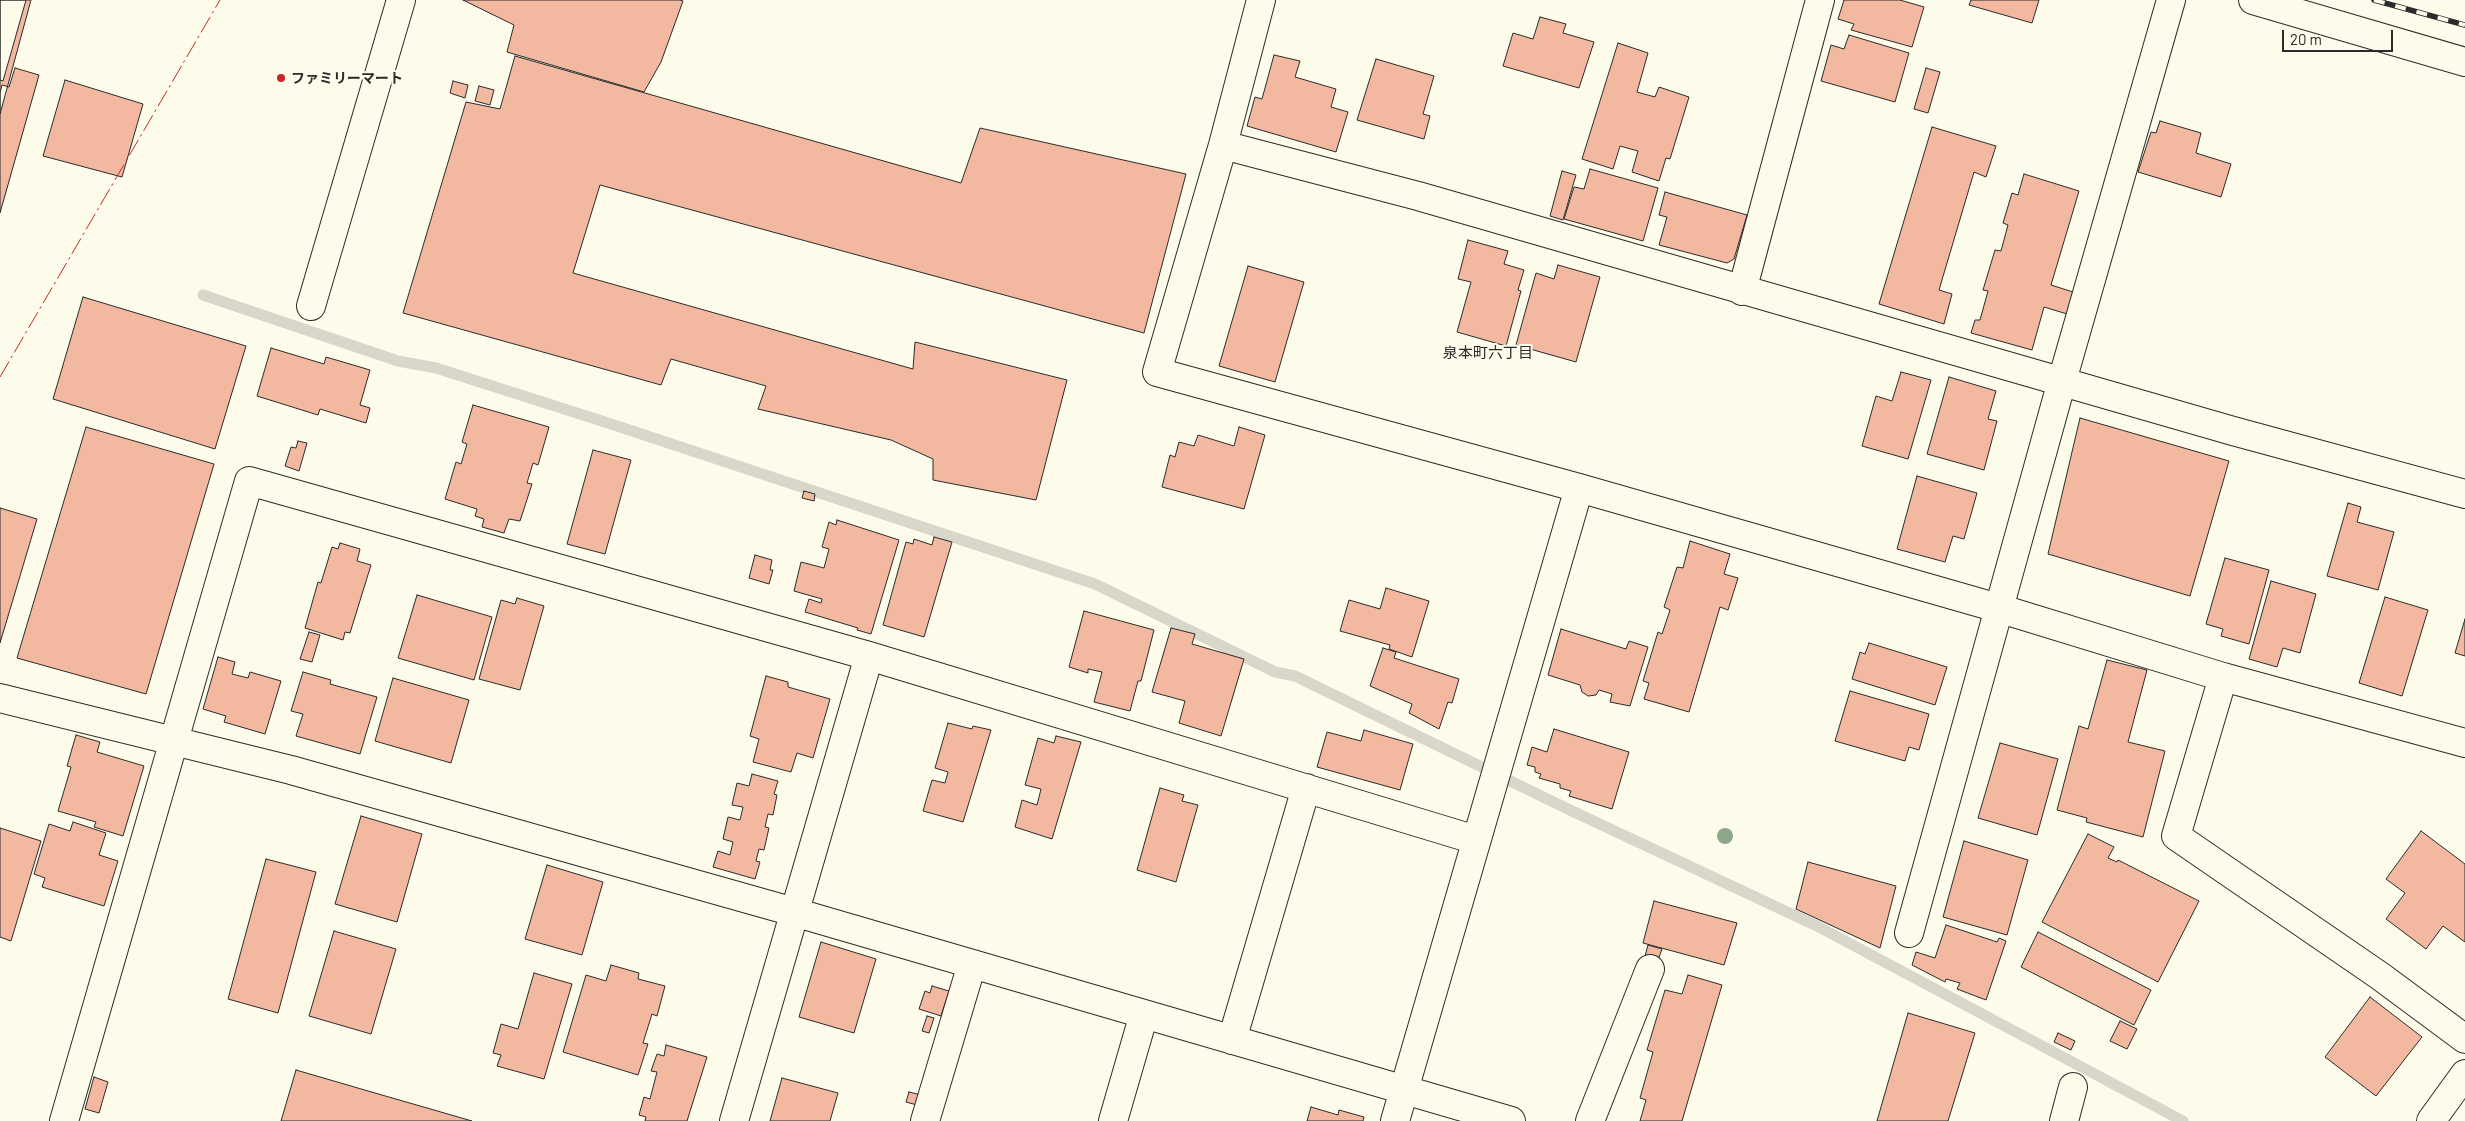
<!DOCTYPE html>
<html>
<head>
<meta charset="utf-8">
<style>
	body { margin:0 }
	#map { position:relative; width:2465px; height:1121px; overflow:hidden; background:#fdfbea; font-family:Barlow,sans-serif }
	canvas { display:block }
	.scale { position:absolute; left:2282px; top:30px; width:111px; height:22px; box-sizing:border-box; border:2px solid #2b2b2b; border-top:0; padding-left:6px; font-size:15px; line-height:18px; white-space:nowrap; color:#2b2b2b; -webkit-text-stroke:4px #fdfbea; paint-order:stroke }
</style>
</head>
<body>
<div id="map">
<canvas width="2465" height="1121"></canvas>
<div class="scale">20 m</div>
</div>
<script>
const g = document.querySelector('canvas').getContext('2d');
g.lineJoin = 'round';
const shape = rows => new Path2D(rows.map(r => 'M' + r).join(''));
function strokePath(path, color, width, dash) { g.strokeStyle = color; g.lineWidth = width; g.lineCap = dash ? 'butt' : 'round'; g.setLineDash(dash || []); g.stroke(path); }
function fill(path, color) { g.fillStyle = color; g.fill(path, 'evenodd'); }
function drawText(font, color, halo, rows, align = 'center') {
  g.font = font + ' Barlow,"Noto Sans JP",sans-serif'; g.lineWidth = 4; g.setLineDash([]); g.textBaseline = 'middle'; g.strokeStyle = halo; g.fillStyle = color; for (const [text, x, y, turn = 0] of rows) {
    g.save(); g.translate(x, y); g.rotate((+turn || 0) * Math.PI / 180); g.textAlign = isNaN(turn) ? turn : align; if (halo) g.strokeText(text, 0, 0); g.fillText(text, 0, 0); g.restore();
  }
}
strokePath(shape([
	[203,295,398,361,436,368,605,422,1095,584,1275,672,1295,676,1572,811,1817,926,2183,1121]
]), '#d8d7c9', 11);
const building = shape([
	[0,0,31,0,0,114,0,0],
	[0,0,26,0,3,81,0,80,0,0],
	[463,0,680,0,683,1,661,62,644,92,507,52,514,25,463,0],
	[1844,0,1900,0,1924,7,1912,47,1851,30,1854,24,1838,19,1844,0],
	[1971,0,2039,0,2032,23,1969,5,1971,0],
	[1540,17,1566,24,1563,33,1594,42,1579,88,1503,66,1513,33,1533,39,1540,17],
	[1849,35,1909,53,1895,102,1821,81,1831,45,1844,49,1849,35],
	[1618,43,1648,53,1637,92,1655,97,1659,87,1689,97,1670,159,1666,158,1659,181,1632,172,1638,151,1620,146,1613,169,1582,159,1618,43],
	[1274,55,1300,61,1295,77,1336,89,1331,107,1348,112,1336,152,1247,126,1255,97,1262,99,1274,55],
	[515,56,961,183,980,128,1186,174,1144,333,600,185,573,273,913,369,915,342,1067,380,1036,500,933,480,933,459,891,440,758,409,766,386,671,359,661,385,403,313,466,102,500,109,515,56],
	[1376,59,1434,76,1423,114,1430,116,1424,139,1357,120,1376,59],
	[15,68,39,75,0,213,0,93,2,85,9,87,15,68],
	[1926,68,1940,72,1928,113,1914,109,1926,68],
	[65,80,143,104,122,177,43,156,65,80],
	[453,81,468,85,465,98,450,93,453,81],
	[479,86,494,90,490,105,475,101,479,86],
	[2160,121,2201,133,2196,153,2231,164,2221,197,2138,172,2151,132,2156,133,2160,121],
	[1932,127,1996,146,1986,177,1974,172,1939,290,1952,294,1944,324,1879,304,1932,127],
	[1590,169,1658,188,1643,241,1564,219,1574,187,1584,189,1590,169],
	[1562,171,1576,175,1563,220,1550,216,1562,171],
	[2024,174,2079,191,2051,285,2073,292,2067,314,2044,307,2032,350,1971,333,1975,320,1980,320,1988,291,1983,290,1995,250,2001,251,2008,225,2003,223,2012,193,2018,195,2024,174],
	[1665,192,1747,215,1734,259,1727,263,1659,245,1667,217,1659,215,1665,192],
	[1468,240,1508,251,1504,264,1524,270,1518,290,1521,291,1506,346,1457,332,1471,282,1458,279,1468,240],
	[1558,265,1600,277,1576,362,1516,345,1536,273,1554,279,1558,265],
	[1248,266,1304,282,1275,382,1219,366,1248,266],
	[83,297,246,346,215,449,53,399,83,297],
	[271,348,324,364,326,357,370,370,360,405,370,408,366,423,320,409,318,415,257,396,271,348],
	[1901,372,1931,380,1908,459,1862,446,1876,396,1892,401,1901,372],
	[1949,377,1996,391,1988,419,1997,421,1984,470,1927,454,1949,377],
	[473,405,549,427,538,465,533,463,527,483,532,484,520,521,509,519,504,533,482,527,484,519,475,516,477,509,445,499,456,462,461,464,467,444,462,442,473,405],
	[2080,418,2229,461,2190,596,2048,554,2080,418],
	[86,427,214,464,146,694,17,658,86,427],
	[1239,427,1265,435,1244,509,1162,487,1170,455,1175,457,1179,442,1194,446,1198,435,1234,446,1239,427],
	[298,441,307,443,299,471,285,466,291,447,296,448,298,441],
	[593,450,631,460,605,554,567,544,593,450],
	[1917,476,1977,493,1964,539,1953,536,1945,562,1897,549,1917,476],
	[804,491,815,494,814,501,802,498,804,491],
	[2348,503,2361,507,2357,522,2394,532,2378,590,2327,576,2348,503],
	[0,508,37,519,0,643,0,508],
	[837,520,899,540,871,634,857,630,858,628,805,612,809,599,821,603,822,599,794,591,801,562,824,568,829,549,822,547,829,522,836,525,837,520],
	[934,537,952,542,924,637,883,625,906,542,913,544,914,539,932,545,934,537],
	[1690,541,1730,554,1724,574,1738,578,1728,610,1720,607,1689,712,1644,699,1649,683,1643,681,1658,632,1662,634,1670,610,1664,607,1677,567,1683,568,1690,541],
	[340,543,360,549,357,561,371,565,350,633,345,632,343,640,305,628,318,582,321,583,332,547,338,549,340,543],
	[755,555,772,560,770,570,773,570,769,584,749,578,755,555],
	[2225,558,2269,570,2249,644,2221,636,2223,629,2206,624,2225,558],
	[2271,581,2316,594,2300,653,2283,648,2277,667,2249,659,2271,581],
	[1386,588,1429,601,1412,657,1389,649,1390,645,1340,631,1349,600,1380,609,1386,588],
	[417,595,492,617,474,680,398,658,417,595],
	[2385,597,2428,610,2402,696,2359,683,2385,597],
	[517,598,544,606,520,690,479,679,501,600,515,604,517,598],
	[1084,611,1154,630,1141,681,1138,681,1130,711,1094,702,1102,672,1088,669,1088,673,1069,667,1084,611],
	[2465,619,2465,656,2455,653,2465,619],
	[1171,628,1195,634,1192,644,1244,659,1221,736,1179,723,1185,701,1152,692,1171,628],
	[1561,629,1626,649,1629,641,1648,647,1630,706,1610,702,1612,694,1599,690,1596,695,1588,696,1582,692,1580,685,1548,675,1561,629],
	[309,632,320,635,312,662,300,659,309,632],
	[1869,643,1947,667,1935,705,1852,679,1860,652,1865,654,1869,643],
	[1383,648,1396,652,1394,658,1459,679,1452,703,1448,702,1439,729,1409,713,1412,704,1370,686,1383,648],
	[218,657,235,662,232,674,248,678,250,672,281,681,265,734,224,722,226,716,203,709,218,657],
	[2107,660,2147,670,2128,742,2165,751,2143,837,2086,822,2087,818,2057,810,2079,726,2088,729,2107,660],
	[303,672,331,680,330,684,377,697,360,754,296,736,303,714,291,711,303,672],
	[766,676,788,682,788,687,830,699,813,758,797,753,791,772,753,762,759,739,750,736,766,676],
	[393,678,469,700,451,763,375,741,393,678],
	[1850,691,1929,714,1919,750,1909,747,1905,761,1835,741,1850,691],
	[948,723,972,729,973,726,991,730,963,822,923,811,932,780,945,783,948,772,935,768,948,723],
	[1554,729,1629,752,1612,809,1569,796,1571,791,1560,788,1560,784,1539,778,1541,774,1535,772,1535,767,1527,765,1532,747,1547,752,1554,729],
	[1364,730,1413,744,1400,790,1317,767,1327,732,1361,741,1364,730],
	[76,735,100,742,97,752,144,766,123,836,94,827,96,822,58,811,71,767,67,766,76,735],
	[1056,736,1081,742,1052,839,1015,827,1022,800,1037,805,1041,789,1025,785,1038,738,1054,743,1056,736],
	[2000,743,2058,759,2037,835,1978,818,2000,743],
	[752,774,778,781,774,794,777,795,773,815,768,814,765,827,769,828,764,850,759,849,756,861,760,862,755,879,713,867,718,851,730,855,733,842,723,839,728,817,740,820,743,807,732,805,737,783,749,786,752,774],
	[1160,788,1184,795,1182,801,1198,805,1176,882,1137,870,1160,788],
	[361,816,422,834,397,922,335,904,361,816],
	[73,822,106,833,99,855,118,861,104,906,42,887,45,878,34,874,49,824,70,831,73,822],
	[0,828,41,841,11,941,0,937,0,828],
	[2421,831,2465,864,2465,942,2443,926,2426,949,2386,919,2405,893,2386,879,2421,831],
	[2088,834,2114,847,2108,858,2117,862,2118,860,2199,901,2158,982,2042,922,2088,834],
	[1964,841,2028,860,2007,935,1943,917,1964,841],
	[266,859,316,872,278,1013,228,999,266,859],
	[1808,862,1896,886,1880,948,1796,909,1808,862],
	[547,865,603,882,582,955,525,939,547,865],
	[1654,901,1737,923,1724,965,1643,943,1654,901],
	[1946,925,1997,942,1999,938,2006,941,1986,1000,1957,989,1960,983,1946,979,1945,982,1912,965,1916,952,1935,958,1946,925],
	[334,931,396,949,371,1034,309,1016,334,931],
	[2038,932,2151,990,2134,1025,2021,967,2038,932],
	[821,942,876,959,854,1033,799,1017,821,942],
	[1648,945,1662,949,1657,963,1644,960,1648,945],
	[611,965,639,973,638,979,665,986,657,1016,652,1014,643,1043,648,1044,638,1075,563,1052,586,975,606,981,611,965],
	[534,973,572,984,544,1079,497,1066,501,1055,493,1053,501,1024,518,1029,534,973],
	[1688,975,1722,985,1682,1121,1640,1121,1646,1100,1640,1098,1653,1052,1647,1050,1665,990,1682,994,1688,975],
	[932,986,949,991,941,1016,919,1009,925,991,930,993,932,986],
	[2370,997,2422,1037,2376,1096,2325,1057,2370,997],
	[1908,1013,1975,1033,1948,1121,1877,1121,1908,1013],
	[927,1016,934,1018,929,1033,922,1031,927,1016],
	[2120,1021,2137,1029,2127,1049,2110,1041,2120,1021],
	[2058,1033,2075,1041,2071,1050,2054,1042,2058,1033],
	[666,1045,707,1057,687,1121,645,1121,646,1117,639,1115,644,1097,650,1099,657,1072,651,1071,657,1054,664,1056,666,1045],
	[296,1070,375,1093,472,1121,281,1121,296,1070],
	[94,1077,108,1082,99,1113,85,1109,94,1077],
	[782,1078,838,1093,830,1121,770,1121,782,1078],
	[909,1092,921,1095,917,1105,906,1102,909,1092],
	[1311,1107,1338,1115,1339,1110,1364,1117,1363,1121,1307,1121,1311,1107]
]);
fill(building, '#f2b8a0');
strokePath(building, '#2b2b2b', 1);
const minor = shape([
	[1261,0,1223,145,1157,372,1579,488,1998,608,2223,677,2176,836,2380,976,2465,1039],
	[2253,0,2465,62],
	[1223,145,1418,196,2233,431,2465,494],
	[1742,291,1820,0],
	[311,306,401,0],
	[2223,677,2465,743],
	[0,698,291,770,794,912,1511,1121],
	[1909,933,2062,381,2171,0],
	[1232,1040,1306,788],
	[64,1121,249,481,869,656,1476,840],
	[734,1121,869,656],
	[925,1121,972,964],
	[1113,1121,1144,1014],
	[1395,1121,1579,488],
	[1590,1121,1650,969],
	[2064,1121,2073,1087]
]);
const major = shape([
	[2431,1121,2465,1074]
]);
strokePath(minor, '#2b2b2b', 30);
strokePath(major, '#2b2b2b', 30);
strokePath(minor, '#fdfbea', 28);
strokePath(major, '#fdfbea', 28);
const rail = shape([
	[2374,0,2465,25]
]);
strokePath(rail, '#2b2b2b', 5.5);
strokePath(rail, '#fdfbea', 4, [11]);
strokePath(shape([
	[0,377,220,0]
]), '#c62828', 1, [18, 4, 2.5, 4]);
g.fillStyle = '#8ea78a';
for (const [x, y] of [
	[1725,836]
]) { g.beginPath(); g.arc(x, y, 8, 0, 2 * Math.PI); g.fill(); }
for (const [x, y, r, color] of [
	[281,78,5,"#c62828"]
]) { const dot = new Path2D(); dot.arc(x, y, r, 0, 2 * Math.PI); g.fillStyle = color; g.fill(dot); strokePath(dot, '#fdfbea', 2); }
drawText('bold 14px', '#2b2b2b', '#fdfbea', [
	["ファミリーマート",291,78]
], 'left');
drawText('15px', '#2b2b2b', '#fdfbea', [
	["泉本町六丁目",1488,353]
]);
</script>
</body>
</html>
